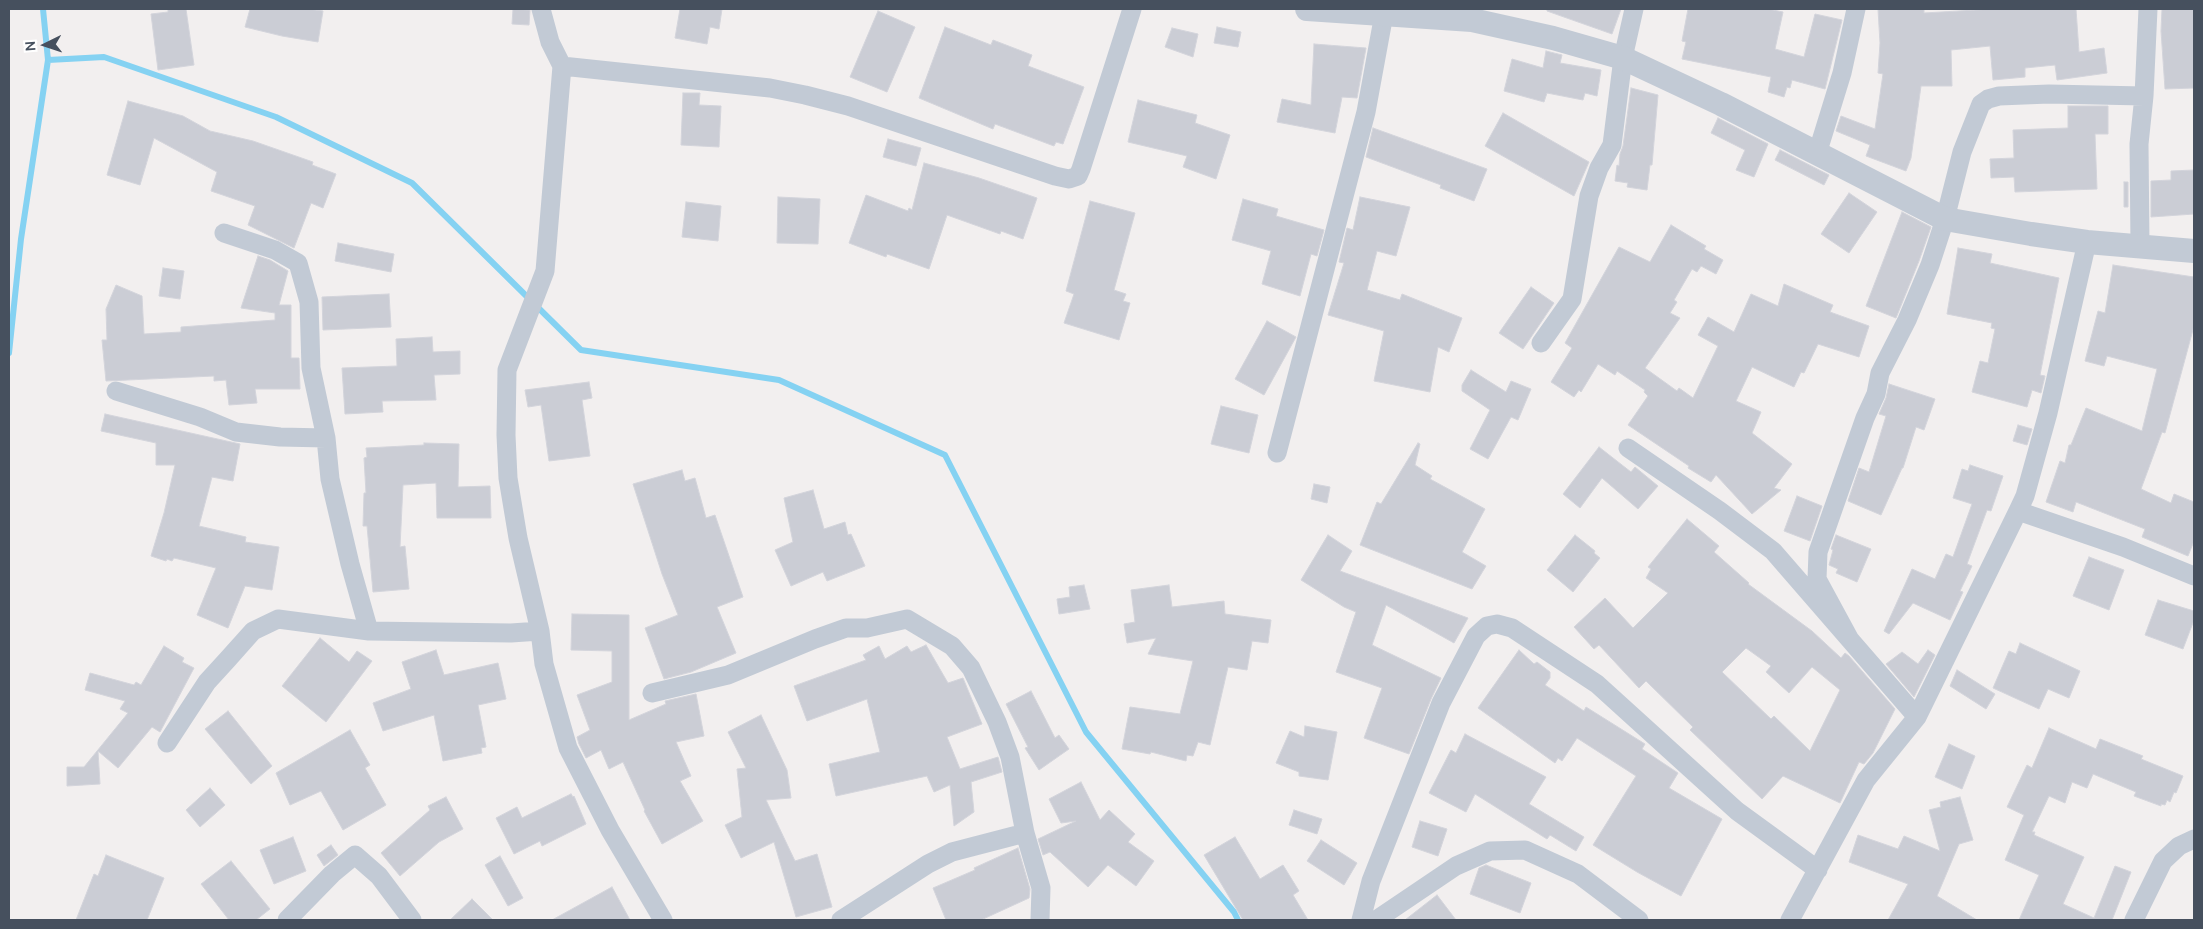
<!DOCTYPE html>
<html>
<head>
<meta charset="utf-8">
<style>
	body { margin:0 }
	#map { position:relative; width:2203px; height:929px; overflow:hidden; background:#f2efef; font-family:Ubuntu,sans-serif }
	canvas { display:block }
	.frame { position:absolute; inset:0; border:10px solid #46505e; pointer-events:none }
	.north { position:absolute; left:20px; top:20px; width:50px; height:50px; -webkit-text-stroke:4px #fff; paint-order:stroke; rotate:266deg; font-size:14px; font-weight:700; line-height:20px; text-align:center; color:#46505e }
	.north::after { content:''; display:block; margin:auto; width:18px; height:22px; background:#46505e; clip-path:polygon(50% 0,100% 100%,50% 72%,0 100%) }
</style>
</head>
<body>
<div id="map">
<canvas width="2203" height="929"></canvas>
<div class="frame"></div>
<div class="north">N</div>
</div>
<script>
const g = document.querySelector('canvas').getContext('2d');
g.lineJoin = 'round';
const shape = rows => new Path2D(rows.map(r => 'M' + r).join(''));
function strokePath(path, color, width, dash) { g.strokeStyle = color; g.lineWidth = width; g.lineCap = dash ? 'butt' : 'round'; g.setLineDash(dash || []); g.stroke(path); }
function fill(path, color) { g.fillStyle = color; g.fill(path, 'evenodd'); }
strokePath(shape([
	[48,60,104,57,276,117,412,183,581,350,779,380,945,455,1086,732,1234,912,1238,920],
	[9,353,21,239,48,60,43,9]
]), '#85d2f2', 6);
const building = shape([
	[168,9,186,9,194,65,158,70,151,14,168,12,168,9],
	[250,9,308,9,323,11,318,42,282,36,245,27,250,9],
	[513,9,530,10,529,25,512,24,513,9],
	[680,9,722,9,719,29,710,27,707,44,675,38,680,9],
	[1547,9,1621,9,1612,34,1547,11,1547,9],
	[1688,9,1768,9,1783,12,1775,49,1804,57,1815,14,1842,20,1825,89,1792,80,1790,88,1787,87,1784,97,1768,92,1771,77,1682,59,1686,42,1682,41,1688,9],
	[1878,9,1924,9,1924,13,1993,9,2076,9,2079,52,2104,48,2107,73,2057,80,2055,65,2025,68,2025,77,1993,80,1990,46,1951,50,1952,86,1921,86,1911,158,1906,171,1866,156,1870,145,1836,131,1841,116,1875,129,1883,74,1878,73,1880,43,1878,9],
	[2162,9,2194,9,2194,88,2165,89,2161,31,2162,9],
	[878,11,915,27,887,92,850,77,878,11],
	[945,27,991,45,993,40,1032,55,1028,66,1084,87,1063,144,1056,142,1054,146,995,124,993,129,919,98,945,27],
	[1217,27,1241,32,1238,47,1214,43,1217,27],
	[1172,28,1198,34,1193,57,1165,47,1172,28],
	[1314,44,1366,48,1357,98,1342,97,1335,133,1277,122,1282,99,1311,105,1314,44],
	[1546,51,1562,55,1560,63,1601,70,1597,96,1585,93,1583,100,1547,93,1544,102,1504,91,1512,59,1543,68,1546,51],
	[1631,88,1658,95,1652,165,1650,165,1647,190,1627,187,1628,183,1615,181,1617,165,1619,166,1620,154,1623,146,1631,88],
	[683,93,700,93,699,105,721,106,719,147,681,145,683,93],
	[1138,100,1197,115,1195,123,1230,135,1216,179,1183,167,1187,156,1128,142,1138,100],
	[128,101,183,116,210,131,253,141,313,162,312,165,336,174,323,208,311,203,294,248,248,225,255,206,211,191,217,172,154,138,140,185,107,175,128,101],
	[2068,106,2108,106,2108,134,2095,134,2097,189,2015,192,2014,177,1991,178,1990,159,2014,158,2013,130,2068,128,2068,106],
	[1503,113,1589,162,1574,196,1485,146,1503,113],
	[1718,118,1768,144,1754,177,1736,170,1745,150,1711,133,1718,118],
	[1373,128,1487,169,1474,201,1440,188,1441,185,1366,157,1373,128],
	[888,139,921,148,916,166,883,157,888,139],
	[1780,150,1829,175,1824,185,1775,160,1780,150],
	[924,163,979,178,1037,198,1023,239,1001,231,1000,234,947,215,929,269,887,254,886,257,849,243,866,195,908,211,909,208,912,210,924,163],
	[2194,170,2194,214,2151,217,2151,181,2171,180,2171,171,2194,170],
	[2124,182,2128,182,2128,207,2124,207,2124,182],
	[1849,193,1877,212,1849,253,1821,234,1849,193],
	[778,197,820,199,818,244,777,243,778,197],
	[1360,197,1410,207,1396,256,1377,251,1367,290,1400,300,1402,294,1462,318,1449,352,1438,347,1430,392,1374,381,1384,331,1328,315,1344,263,1339,262,1347,228,1353,230,1360,197],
	[1243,199,1278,209,1276,216,1324,230,1317,256,1311,254,1300,296,1262,284,1271,251,1232,240,1243,199],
	[1090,201,1135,213,1114,290,1126,294,1123,301,1130,303,1119,340,1064,323,1074,294,1066,291,1090,201],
	[686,202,721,206,718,241,682,237,686,202],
	[1902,212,1931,227,1919,261,1896,318,1866,306,1902,212],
	[1671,225,1706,246,1704,249,1723,260,1716,274,1701,266,1697,272,1692,269,1674,300,1677,302,1670,313,1680,318,1645,368,1677,391,1679,388,1693,398,1718,346,1698,335,1708,317,1734,332,1751,294,1778,306,1784,284,1833,305,1830,312,1869,326,1859,357,1818,344,1804,373,1801,372,1794,387,1752,367,1736,401,1761,412,1752,433,1792,464,1774,488,1781,490,1752,514,1716,475,1711,482,1688,468,1689,466,1628,425,1648,396,1644,392,1645,390,1617,371,1615,375,1598,364,1581,392,1579,390,1574,397,1551,382,1572,348,1565,343,1619,247,1650,262,1671,225],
	[338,243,394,254,391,272,335,261,338,243],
	[1958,248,1992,254,1990,263,2059,278,2040,375,2045,376,2041,393,2032,390,2027,407,1972,392,1980,361,1988,363,1995,329,1991,328,1992,323,1947,314,1958,248],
	[258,256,270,260,288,271,279,305,291,305,291,358,299,358,300,389,255,389,257,403,229,405,226,380,214,381,214,376,106,381,102,340,107,340,106,309,116,285,142,296,144,334,181,332,181,327,275,320,275,313,241,308,258,256],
	[2113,265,2194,277,2194,326,2165,433,2162,432,2141,489,2171,503,2174,494,2194,502,2194,541,2188,556,2142,537,2145,529,2076,502,2073,512,2046,502,2060,461,2065,463,2069,445,2071,445,2086,408,2142,431,2157,369,2107,356,2104,366,2085,361,2098,311,2105,313,2113,265],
	[163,268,184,271,180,299,159,296,163,268],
	[1531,287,1554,303,1523,349,1499,333,1531,287],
	[389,294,391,327,323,330,322,297,389,294],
	[1267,321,1296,337,1264,395,1235,379,1267,321],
	[432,337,433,352,460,351,460,374,434,375,436,400,382,401,383,412,345,414,342,368,397,366,396,339,432,337],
	[1471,370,1506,392,1511,381,1531,389,1518,420,1511,417,1488,459,1470,449,1490,410,1462,391,1462,385,1471,370],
	[589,382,592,398,582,400,590,456,549,461,541,405,528,407,525,390,589,382],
	[1889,384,1935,399,1924,430,1916,427,1903,468,1902,468,1881,515,1848,501,1859,468,1869,472,1886,416,1879,414,1886,398,1889,384],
	[1221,406,1258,415,1249,453,1211,444,1221,406],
	[105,414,240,444,233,481,212,477,199,526,246,537,245,542,279,547,272,590,245,586,228,628,197,615,216,568,174,558,172,561,167,559,166,561,151,556,164,513,175,465,156,465,156,443,101,431,105,414],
	[2018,425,2032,429,2027,445,2013,441,2018,425],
	[424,443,459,444,458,487,490,486,491,518,437,518,436,483,403,485,400,547,405,546,409,589,373,592,367,526,363,526,364,493,366,493,364,458,367,457,366,448,424,445,424,443],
	[1418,443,1420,444,1415,465,1432,476,1430,479,1485,509,1462,552,1486,566,1472,589,1360,545,1377,502,1381,504,1418,443],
	[1599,447,1631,472,1635,467,1658,486,1638,509,1602,478,1580,508,1563,494,1599,447],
	[1970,465,2003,476,1991,511,1987,510,1967,564,1972,566,1960,591,1963,592,1950,620,1913,603,1889,634,1884,631,1912,569,1935,579,1946,554,1953,557,1972,504,1953,498,1962,469,1968,471,1970,465],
	[682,470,685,481,695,478,706,518,715,515,743,597,717,607,736,653,691,672,664,679,645,628,678,615,662,574,633,484,682,470],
	[1314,484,1330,487,1327,503,1311,499,1314,484],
	[813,490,824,529,845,522,848,535,851,534,865,566,827,581,823,572,791,586,775,550,793,542,784,498,813,490],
	[1797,496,1822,506,1810,541,1784,531,1797,496],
	[1687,519,1719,546,1714,552,1749,583,1748,584,1812,631,1841,658,1845,653,1849,656,1895,709,1873,753,1864,764,1859,762,1840,803,1783,776,1762,799,1690,730,1693,727,1646,681,1639,688,1599,645,1594,649,1574,627,1605,598,1633,628,1668,593,1646,578,1651,569,1648,567,1687,519],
	[1746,648,1771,666,1766,672,1789,693,1812,667,1840,690,1810,751,1774,716,1771,719,1722,672,1746,648],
	[1328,535,1352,551,1340,571,1468,618,1454,643,1386,605,1372,645,1441,678,1431,699,1409,754,1364,738,1382,688,1336,672,1356,612,1344,607,1301,580,1328,535],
	[1575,535,1595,551,1594,553,1600,558,1573,592,1547,570,1575,535],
	[1836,535,1871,549,1857,582,1836,573,1838,569,1829,565,1833,550,1831,549,1836,535],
	[2089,557,2124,570,2109,610,2073,596,2089,557],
	[1084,585,1090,609,1059,614,1057,599,1070,597,1069,587,1084,585],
	[1169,585,1172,607,1224,601,1225,614,1271,620,1268,643,1252,641,1247,670,1228,667,1210,745,1198,742,1193,756,1187,755,1186,761,1151,752,1150,754,1122,749,1130,707,1180,714,1193,661,1148,654,1156,638,1127,643,1124,624,1135,622,1131,590,1169,585],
	[2158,600,2194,611,2194,620,2183,649,2145,635,2158,600],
	[572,614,629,615,629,720,666,704,665,701,696,694,704,736,676,742,691,776,680,781,703,821,662,844,644,811,645,810,623,762,609,769,601,750,586,758,579,744,577,737,590,730,577,695,612,682,612,651,571,650,572,614],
	[320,638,349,662,357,651,372,661,326,722,282,686,320,638],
	[2020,643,2080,671,2069,698,2048,689,2039,709,1993,688,2009,651,2016,654,2020,643],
	[926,645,948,683,963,678,982,724,947,737,960,769,998,757,1002,772,971,782,974,812,954,826,950,785,934,792,927,776,836,796,829,764,880,752,867,699,807,721,794,686,866,660,863,655,879,646,885,659,907,646,911,652,926,645],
	[164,646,184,658,182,662,194,668,160,732,152,727,118,768,98,751,100,784,67,786,67,767,84,767,128,713,120,709,125,701,85,690,90,673,134,685,136,682,141,685,164,646],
	[436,650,444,675,498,663,506,699,478,705,486,747,481,748,482,753,443,761,434,715,383,731,373,703,411,689,402,662,436,650],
	[1519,650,1534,664,1537,662,1550,672,1550,678,1545,685,1584,711,1586,707,1645,744,1642,749,1678,773,1669,788,1722,819,1681,896,1637,872,1593,845,1636,776,1577,738,1562,761,1558,758,1555,763,1478,708,1519,650],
	[1928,650,1935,655,1914,697,1886,664,1902,652,1918,664,1928,650],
	[1957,670,1995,694,1986,709,1950,686,1957,670],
	[1031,691,1055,738,1059,735,1069,749,1039,770,1025,748,1028,747,1006,704,1031,691],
	[228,711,272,766,251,784,205,729,228,711],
	[761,715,787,770,791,798,766,800,795,861,817,854,832,907,796,917,774,842,741,858,725,825,742,817,737,769,746,768,728,732,761,715],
	[1305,726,1337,732,1328,780,1299,776,1299,772,1276,763,1290,731,1304,737,1305,726],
	[2049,728,2096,749,2100,739,2143,756,2141,759,2183,776,2176,793,2174,792,2170,802,2167,800,2165,805,2161,804,2161,806,2134,796,2136,792,2093,774,2087,788,2072,782,2065,803,2049,796,2032,832,2035,832,2034,835,2084,857,2063,904,2094,918,2115,866,2131,872,2112,920,2019,920,2039,875,2005,860,2024,815,2007,807,2027,765,2032,768,2049,728],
	[350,730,370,765,365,768,386,805,343,830,321,791,290,805,276,773,350,730],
	[1465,734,1546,777,1529,804,1584,837,1576,851,1550,835,1547,839,1475,794,1466,812,1429,793,1451,750,1456,753,1465,734],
	[1949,744,1975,756,1962,789,1935,777,1949,744],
	[1081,782,1100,820,1109,810,1135,834,1128,842,1154,861,1136,886,1108,865,1088,887,1050,852,1043,855,1038,839,1076,821,1061,823,1049,799,1081,782],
	[210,788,225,805,200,827,186,810,210,788],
	[571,794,573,797,574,796,586,824,542,846,540,841,514,854,496,818,517,807,522,818,571,794],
	[446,797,463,829,439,842,400,876,381,853,430,810,428,806,446,797],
	[1960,797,1973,840,1959,844,1937,896,1977,920,1888,920,1908,884,1849,862,1858,835,1898,849,1904,836,1940,851,1929,810,1941,807,1940,802,1960,797],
	[1294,810,1322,819,1317,834,1289,825,1294,810],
	[1420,821,1447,829,1438,856,1412,847,1420,821],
	[293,837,306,871,274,884,260,850,293,837],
	[1235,837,1260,879,1283,865,1299,891,1293,895,1308,920,1243,920,1204,855,1235,837],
	[1321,840,1357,863,1344,885,1307,861,1321,840],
	[331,845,338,855,324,866,317,855,331,845],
	[1018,848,1030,889,1029,898,981,920,946,920,933,888,975,870,974,868,1018,848],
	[106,855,164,878,147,920,76,920,94,874,98,876,106,855],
	[500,856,523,898,508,906,485,865,500,856],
	[231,861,270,909,256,920,229,920,201,884,231,861],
	[1486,865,1531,883,1520,913,1470,894,1479,868,1486,865],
	[612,887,630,920,552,920,612,887],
	[1437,895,1456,920,1405,920,1437,895],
	[472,899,493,920,450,920,472,899]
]);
fill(building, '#cbcdd5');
strokePath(building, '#d3d4db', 1);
strokePath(shape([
	[541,9,550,42,562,66,545,271,507,370,506,435,508,478,518,538,540,631,544,664,568,748,610,830,663,920],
	[562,66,770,88,805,95,848,106,1055,176,1069,179,1078,176,1081,169,1132,9],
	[1817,154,1842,73,1856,9],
	[224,233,275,250,298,263,309,302,311,368,326,438,330,479,350,564,369,631],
	[2140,245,2139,144,2144,96,2148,9],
	[1541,343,1572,299,1589,196,1599,168,1612,145,1623,58,1634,9],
	[116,391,200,417,236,432,280,437,326,438],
	[1628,448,1720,511,1773,551,1917,717],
	[1277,453,1366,112,1384,14],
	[2018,511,2123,547,2194,576],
	[1849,638,1817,579,1818,552,1865,418,1876,394,1880,373,1907,320,1930,265,1945,219,1962,152,1981,104,1988,99,1999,96,2049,94,2144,96],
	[652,693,728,675,815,639,846,628,867,628,907,619,952,646,971,668,997,722,1010,757,1025,833,1041,888,1040,920],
	[167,743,207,682,228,659,253,631,278,619,369,631,511,633,540,631],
	[287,920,332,874,355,855,379,876,412,920],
	[841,920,928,864,952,852,1025,833],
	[1361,920,1371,881,1441,703,1476,636,1487,626,1497,624,1512,628,1597,684,1737,811,1818,870],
	[1376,920,1456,866,1490,851,1525,850,1578,874,1639,920],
	[1790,920,1866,780,1917,717,2018,511,2025,496,2048,413,2087,242],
	[2134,920,2163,861,2179,846,2194,839]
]), '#c2cad5', 19);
strokePath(shape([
	[1307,9,1472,20,1553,38,1623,58,1721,104,1945,219,2031,234,2087,242,2194,251]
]), '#c2cad5', 24);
</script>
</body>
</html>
